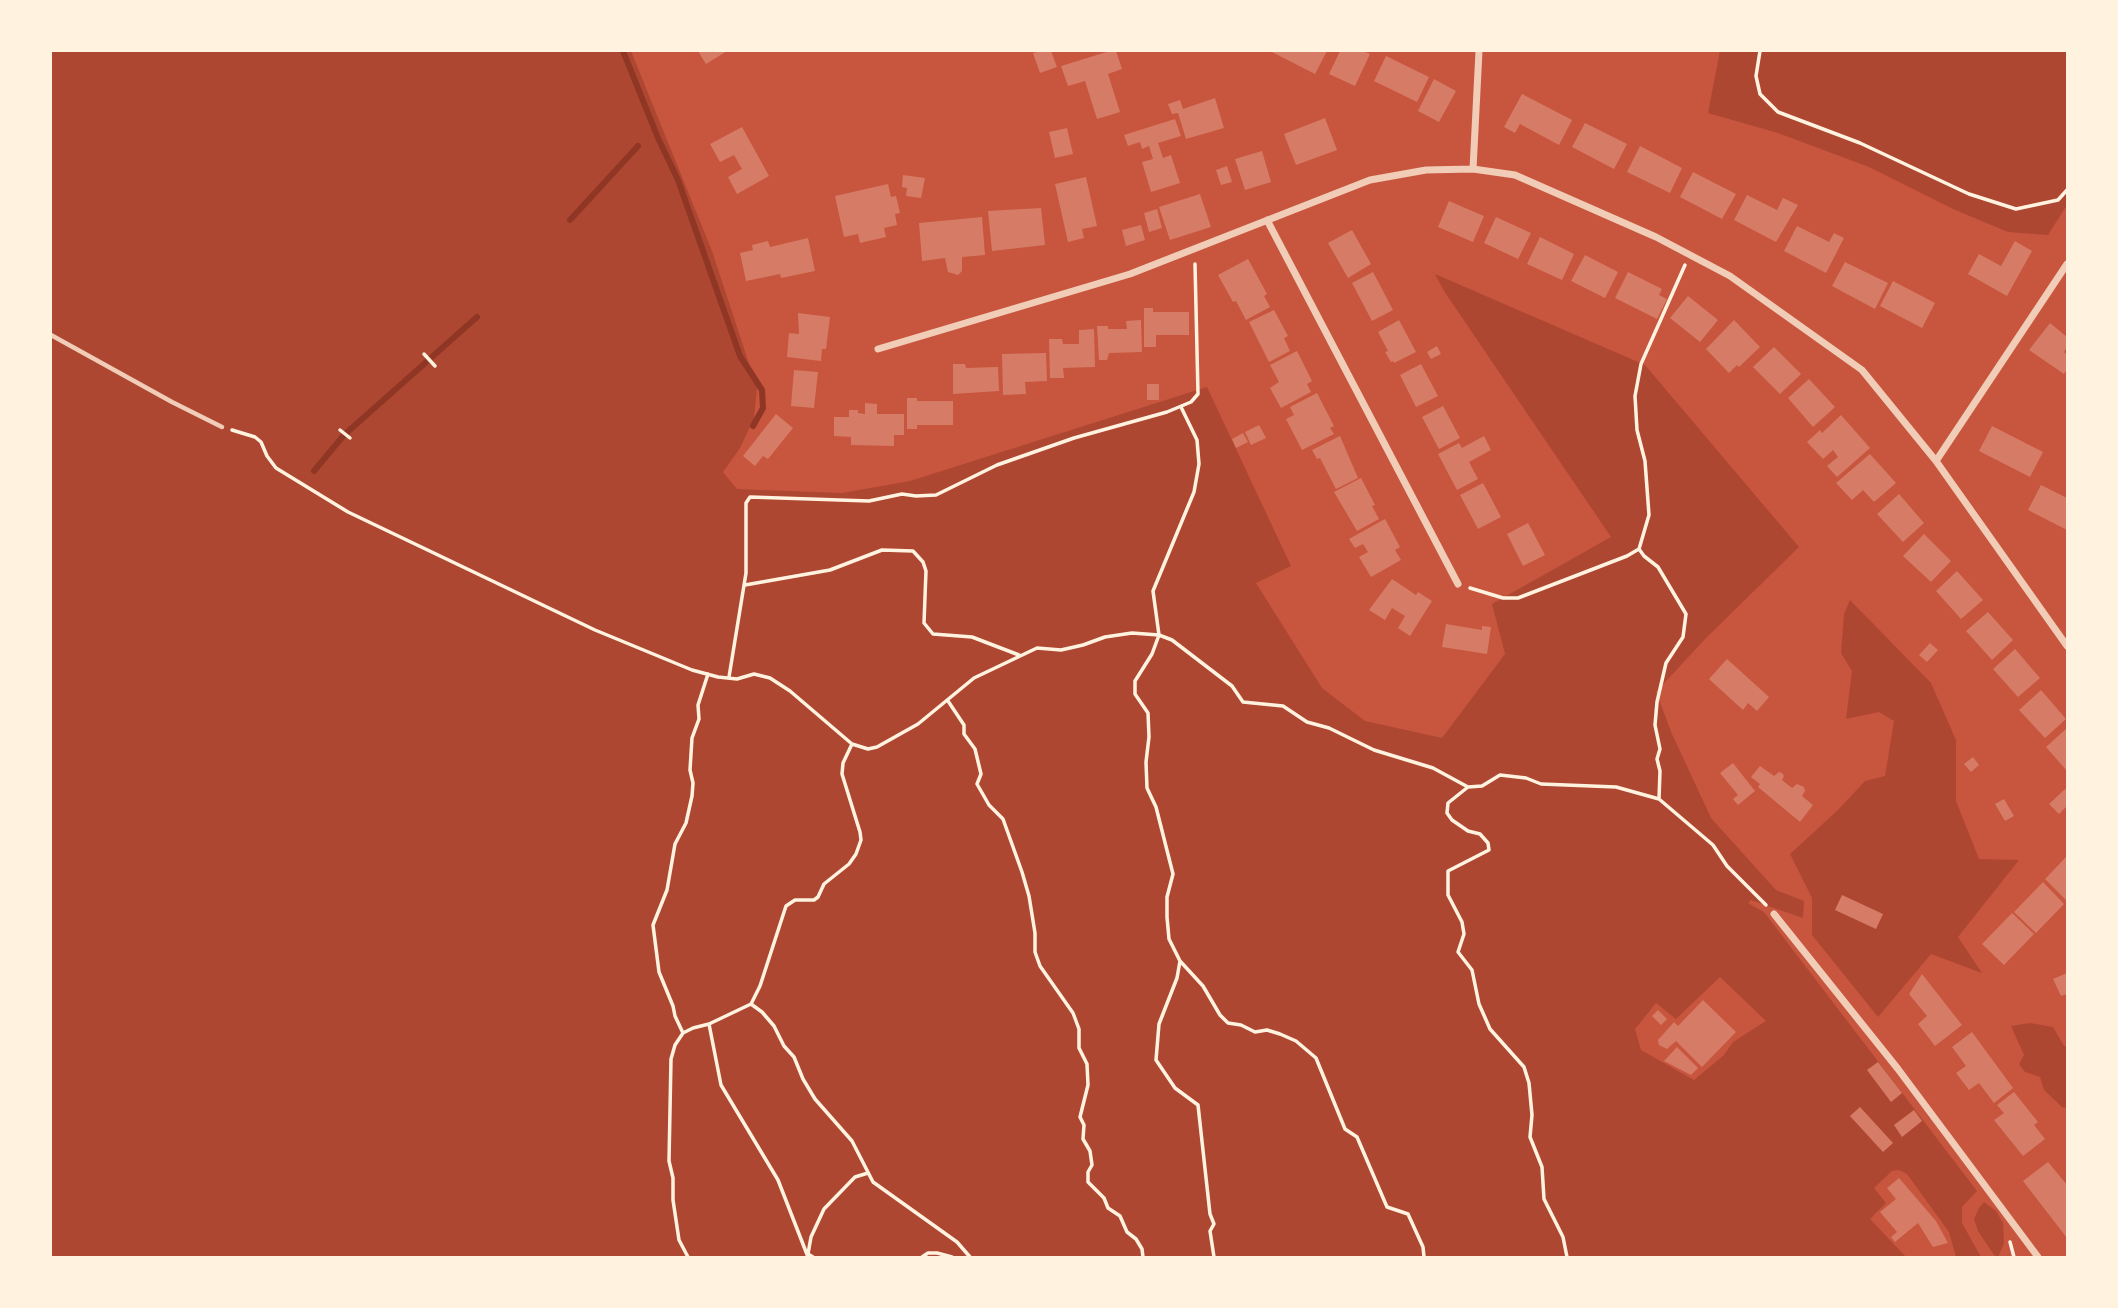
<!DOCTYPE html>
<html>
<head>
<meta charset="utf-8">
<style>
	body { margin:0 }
	#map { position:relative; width:2118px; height:1308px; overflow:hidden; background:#c8553d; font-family:"PT Sans Narrow",sans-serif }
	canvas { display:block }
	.frame { position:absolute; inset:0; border:52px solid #fff3e0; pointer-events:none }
</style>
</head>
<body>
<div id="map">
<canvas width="2118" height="1308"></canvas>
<div class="frame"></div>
</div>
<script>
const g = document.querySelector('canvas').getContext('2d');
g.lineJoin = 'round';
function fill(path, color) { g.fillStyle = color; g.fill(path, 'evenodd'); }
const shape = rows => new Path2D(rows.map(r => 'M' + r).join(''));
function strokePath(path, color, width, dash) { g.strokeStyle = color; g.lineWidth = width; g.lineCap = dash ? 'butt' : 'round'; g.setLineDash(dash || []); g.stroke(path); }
fill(shape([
	[51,51,631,51,712,251,757,388,754,418,740,448,723,472,737,489,842,493,910,481,1207,387,1291,566,1256,583,1322,688,1365,721,1442,738,1505,654,1492,604,1611,537,1444,291,1435,274,1645,365,1799,547,1706,638,1656,692,1672,734,1711,818,1776,890,1804,901,1803,918,1751,900,1748,903,1764,912,1977,1191,1962,1207,1962,1223,1981,1257,1956,1257,1949,1232,1907,1174,1899,1170,1892,1171,1874,1188,1886,1203,1870,1219,1906,1257,51,1257],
	[1720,977,1766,1021,1733,1042,1724,1055,1694,1080,1641,1050,1635,1029,1656,1003,1676,1019],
	[1720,51,2067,51,2067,205,2048,235,2008,232,1953,209,1869,167,1778,133,1708,113],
	[1850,600,1931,683,1956,740,1956,801,1979,859,2019,860,1958,937,1982,973,1931,954,1878,1017,1812,935,1812,898,1790,854,1838,810,1865,781,1885,776,1894,721,1879,712,1846,719,1852,671,1841,653,1844,614],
	[2030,1023,2053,1027,2064,1046,2067,1047,2067,1108,2062,1107,2044,1090,2040,1077,2025,1072,2019,1064,2024,1055,2011,1026],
	[1984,1202,1996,1211,2003,1223,2004,1243,1998,1257,1994,1255,1978,1231,1974,1219,1979,1208]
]), '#ae4732');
strokePath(shape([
	[623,51,658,138,678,180,740,356,762,390,763,408,753,426],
	[570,220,638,146],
	[314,471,344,435,477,317]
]), '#8f3625', 6);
fill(shape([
	[698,51,727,51,706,64],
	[1041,51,1051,51,1057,67,1040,73,1033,53],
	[1110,51,1116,51,1122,69,1108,74,1120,112,1097,119,1085,81,1068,86,1061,66],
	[1270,51,1327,51,1315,74],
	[1340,51,1363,51,1370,54,1355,86,1329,74],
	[1386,56,1429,77,1417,102,1374,81],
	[1434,79,1456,91,1439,122,1418,111],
	[1522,94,1572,120,1559,145,1520,124,1515,133,1504,127],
	[1215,98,1224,128,1186,139,1178,113,1172,114,1168,104,1180,100,1183,109],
	[1325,118,1337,150,1296,165,1284,134],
	[1175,119,1181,136,1158,143,1163,158,1171,155,1180,183,1151,192,1142,162,1153,159,1149,146,1142,149,1140,142,1128,146,1124,135],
	[1585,123,1627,144,1614,169,1572,147],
	[742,127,769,176,737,194,728,177,742,169,734,155,720,162,710,144],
	[1067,128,1073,154,1055,158,1049,132],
	[1640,146,1682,168,1670,193,1627,172],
	[1262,151,1271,182,1245,190,1235,159],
	[1227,166,1232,182,1221,185,1216,170],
	[1693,172,1736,194,1722,219,1680,197],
	[903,175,925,178,921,198,906,196,907,188,902,187],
	[1086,177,1097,226,1082,229,1084,238,1068,242,1055,184],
	[888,184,891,197,896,196,900,213,895,214,897,225,884,228,886,237,860,243,858,234,844,237,835,196],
	[1200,194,1211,227,1170,240,1159,207],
	[1747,195,1777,210,1783,198,1798,205,1776,242,1734,220],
	[1449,201,1484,216,1473,242,1438,227],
	[1041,208,1045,245,992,251,988,211],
	[1157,209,1162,228,1149,232,1144,213],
	[982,217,985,255,962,257,962,271,958,275,948,272,945,258,922,261,919,223],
	[1496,217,1531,233,1518,259,1484,243],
	[1141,225,1145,240,1126,246,1122,230],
	[1797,226,1829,242,1834,233,1844,238,1826,273,1784,251],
	[1352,230,1371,264,1348,278,1328,243],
	[1540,237,1574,254,1562,280,1527,264],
	[808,238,815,271,781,278,780,274,746,281,740,253,753,250,752,245,768,241,770,247],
	[2015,241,2032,251,2007,296,1968,274,1979,254,2001,266],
	[1585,255,1618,272,1605,298,1571,281],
	[1248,259,1267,294,1264,296,1270,307,1246,320,1236,301,1233,302,1218,275],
	[1845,262,1888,283,1875,309,1832,286],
	[1373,272,1393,310,1372,321,1352,283],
	[1628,272,1662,289,1659,295,1667,299,1657,319,1615,298],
	[1893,281,1935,303,1922,328,1880,306],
	[1688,296,1718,320,1700,342,1670,318],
	[1144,308,1153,308,1153,312,1189,312,1189,335,1156,335,1156,347,1144,347],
	[1274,310,1288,336,1284,338,1290,351,1269,362,1249,322],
	[798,313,830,317,826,349,822,349,821,361,787,357,789,333,799,334],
	[1141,320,1142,352,1109,353,1107,360,1099,360,1097,326,1108,326,1108,329,1127,329,1126,321],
	[1399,320,1416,352,1394,363,1393,361,1391,362,1385,352,1388,351,1378,332],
	[1734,320,1760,347,1739,367,1737,365,1729,373,1706,349],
	[2050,323,2067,337,2067,347,2064,352,2067,355,2067,369,2064,374,2029,350],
	[1094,329,1095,367,1063,368,1064,378,1050,378,1049,339,1062,339,1063,344,1079,344,1079,330],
	[1437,346,1441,354,1431,359,1427,352],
	[1774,347,1801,374,1780,394,1753,367],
	[1297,351,1312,381,1307,384,1311,392,1281,408,1270,388,1279,382,1270,365],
	[1046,353,1047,381,1025,382,1026,394,1003,395,1002,354],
	[953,364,965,364,966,368,998,367,999,391,953,394],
	[1421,364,1438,396,1416,407,1400,375],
	[794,370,818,372,814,408,791,406],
	[1809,379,1835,407,1813,427,1788,398],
	[1147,384,1159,384,1159,400,1147,400],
	[1317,393,1334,426,1330,428,1334,434,1302,450,1286,419,1294,415,1290,407],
	[907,398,917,398,917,401,953,401,953,425,917,425,917,429,907,429],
	[865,403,877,404,877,414,904,414,904,435,894,435,894,446,851,445,851,437,834,436,834,417,849,417,849,410,858,410,858,413,865,414],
	[1443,406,1460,438,1439,449,1422,417],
	[776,414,793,428,768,459,763,456,755,466,743,456],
	[1841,415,1870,448,1837,477,1827,466,1838,457,1833,450,1823,459,1807,442,1820,430,1822,433],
	[1259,425,1266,438,1251,445,1245,432],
	[1992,426,2043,452,2030,477,1979,451],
	[1243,433,1248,442,1236,448,1232,439],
	[1340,436,1358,478,1336,489,1320,458,1317,459,1312,450],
	[1484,436,1491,450,1469,462,1478,479,1457,490,1438,454,1459,443,1462,448],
	[1870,454,1896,483,1874,502,1863,490,1852,500,1836,483],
	[1361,478,1375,505,1372,506,1379,519,1357,531,1334,492],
	[1483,483,1501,517,1478,529,1460,495],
	[2041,485,2067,498,2067,530,2028,510],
	[1899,494,1924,523,1903,542,1877,514],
	[1385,519,1400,547,1395,550,1401,560,1371,577,1359,557,1368,552,1363,544,1355,548,1349,539],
	[1528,523,1545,555,1523,566,1507,534],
	[1924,534,1951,561,1931,582,1903,556],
	[1957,571,1983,600,1961,619,1936,591],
	[1392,579,1416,595,1418,592,1432,601,1410,636,1398,628,1405,616,1392,608,1385,620,1369,610],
	[1988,612,2013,640,1992,660,1966,631],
	[1446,624,1482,630,1482,626,1491,627,1487,654,1442,647],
	[1930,643,1938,650,1927,662,1919,655],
	[2015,649,2040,678,2018,697,1993,669],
	[1727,659,1769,697,1757,711,1748,703,1743,710,1709,679],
	[2041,690,2066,719,2045,738,2019,710],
	[2067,728,2067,771,2046,747],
	[1973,757,1979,765,1971,772,1964,764],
	[1733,763,1755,791,1738,805,1733,799,1738,795,1720,773],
	[1760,766,1774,776,1779,772,1782,773,1784,776,1782,780,1792,788,1797,784,1804,787,1805,791,1802,796,1813,805,1800,822,1758,787,1760,784,1751,777],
	[2065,789,2067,792,2067,806,2059,814,2049,804],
	[2004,799,2014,816,2005,821,1995,804],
	[2067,856,2067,901,2045,879],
	[2043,882,2064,904,2036,933,2014,912],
	[1842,895,1883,914,1876,929,1835,910],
	[2012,913,2034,934,2004,965,1982,944],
	[2067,973,2067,994,2061,996,2053,979],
	[1922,974,1962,1025,1935,1046,1918,1024,1927,1016,1909,994],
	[1703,1000,1736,1032,1702,1067,1676,1041,1667,1049,1659,1045,1658,1040,1674,1022,1678,1026],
	[1658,1010,1667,1019,1661,1025,1652,1016],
	[1972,1032,2013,1088,1994,1103,1979,1083,1969,1090,1956,1073,1966,1066,1952,1047],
	[1677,1047,1698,1068,1691,1075,1664,1061],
	[1878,1062,1902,1093,1891,1102,1867,1070],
	[2014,1092,2038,1122,2034,1125,2045,1139,2023,1156,1994,1120,2004,1113,1997,1105],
	[1860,1107,1893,1143,1883,1152,1850,1116],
	[1914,1110,1922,1121,1902,1137,1894,1125],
	[2048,1162,2067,1185,2067,1238,2023,1181],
	[1899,1178,1936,1221,1948,1243,1933,1247,1918,1223,1895,1242,1891,1237,1897,1232,1880,1212,1896,1199,1887,1188]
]), '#d67c66');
strokePath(shape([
	[1760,51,1756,76,1760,94,1778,112,1860,143,1969,194,2016,209,2058,200,2067,190],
	[424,354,435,366],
	[1181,407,1197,440,1199,464,1194,492,1153,591,1159,635,1152,654,1135,681,1135,694,1148,713,1149,737,1146,762,1147,788,1156,807,1173,874,1167,897,1167,917,1169,939,1180,961,1177,978,1159,1024,1156,1060,1175,1088,1198,1105,1210,1214,1214,1224,1210,1231,1214,1257],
	[232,430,255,437,261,442,267,456,276,468,348,512,595,630,692,670,718,677,737,679,754,674,770,678,790,691,852,744,843,763,842,774,860,832,861,840,856,854,849,864,824,884,818,897,814,900,795,900,786,906,760,986,751,1004,709,1024,693,1028,683,1033,675,1045,671,1059,669,1161,673,1178,673,1200,679,1240,688,1257],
	[340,430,350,438],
	[745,585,830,570,882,550,913,551,923,562,926,571,924,623,933,634,972,637,1019,655],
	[1470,588,1503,598,1518,598,1627,556,1639,549],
	[729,677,746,573,746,503,750,497,869,501,902,494,916,496,936,495,997,465,1074,438,1167,412,1191,402,1198,394,1195,264],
	[948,701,964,725,964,734,975,749,981,774,977,784,989,805,1003,819,1022,872,1029,896,1035,933,1035,952,1040,966,1073,1013,1079,1029,1079,1048,1087,1064,1088,1085,1080,1117,1084,1125,1083,1139,1090,1151,1092,1165,1088,1172,1088,1182,1104,1198,1108,1208,1120,1216,1127,1232,1136,1239,1142,1249,1143,1257],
	[852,744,868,749,877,747,918,724,974,678,1037,648,1061,650,1083,645,1105,637,1132,633,1159,635,1172,640,1232,686,1243,702,1283,706,1307,722,1329,728,1374,750,1433,768,1468,787],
	[1659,799,1660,771,1657,759,1660,749,1655,725,1657,702,1666,663,1683,637,1686,614,1658,567,1644,556,1639,549,1649,515,1645,461,1637,430,1635,396,1641,364,1685,265],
	[1180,961,1203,986,1220,1015,1228,1023,1241,1025,1255,1032,1267,1030,1280,1034,1296,1041,1316,1058,1345,1129,1357,1137,1387,1207,1408,1214,1423,1247,1424,1257],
	[751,1004,762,1012,774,1026,784,1046,794,1057,803,1079,815,1099,852,1141,873,1182,957,1242,970,1257],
	[709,1024,721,1085,778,1180,808,1257],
	[683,1033,675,1016,673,1006,659,972,653,925,667,890,675,844,686,823,692,796,693,783,690,770,692,738,699,719,698,705,708,674],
	[2010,1242,2014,1257],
	[813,1257,808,1254,811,1237,824,1209,855,1177,868,1173],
	[922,1257,928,1253,937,1253,952,1257],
	[1567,1257,1563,1237,1544,1199,1542,1167,1530,1137,1532,1115,1529,1083,1524,1067,1490,1029,1479,1004,1472,970,1458,952,1464,934,1462,922,1448,895,1448,871,1489,850,1488,843,1480,834,1468,831,1452,820,1447,813,1448,803,1468,787,1482,786,1500,775,1526,778,1541,784,1616,787,1659,799,1713,845,1727,866,1766,905]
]), '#fff3e0', 3.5);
strokePath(shape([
	[51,335,172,402,222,427]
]), '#f1ccb7', 4.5);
strokePath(shape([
	[1473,169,1479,51],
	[1267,220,1458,584],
	[878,349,1130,274,1370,180,1426,170,1473,169,1515,175,1656,237,1730,276,1862,370,1936,461,2067,646],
	[1936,461,2067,264],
	[1774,914,1898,1069,2038,1257]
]), '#f1ccb7', 7);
</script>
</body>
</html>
